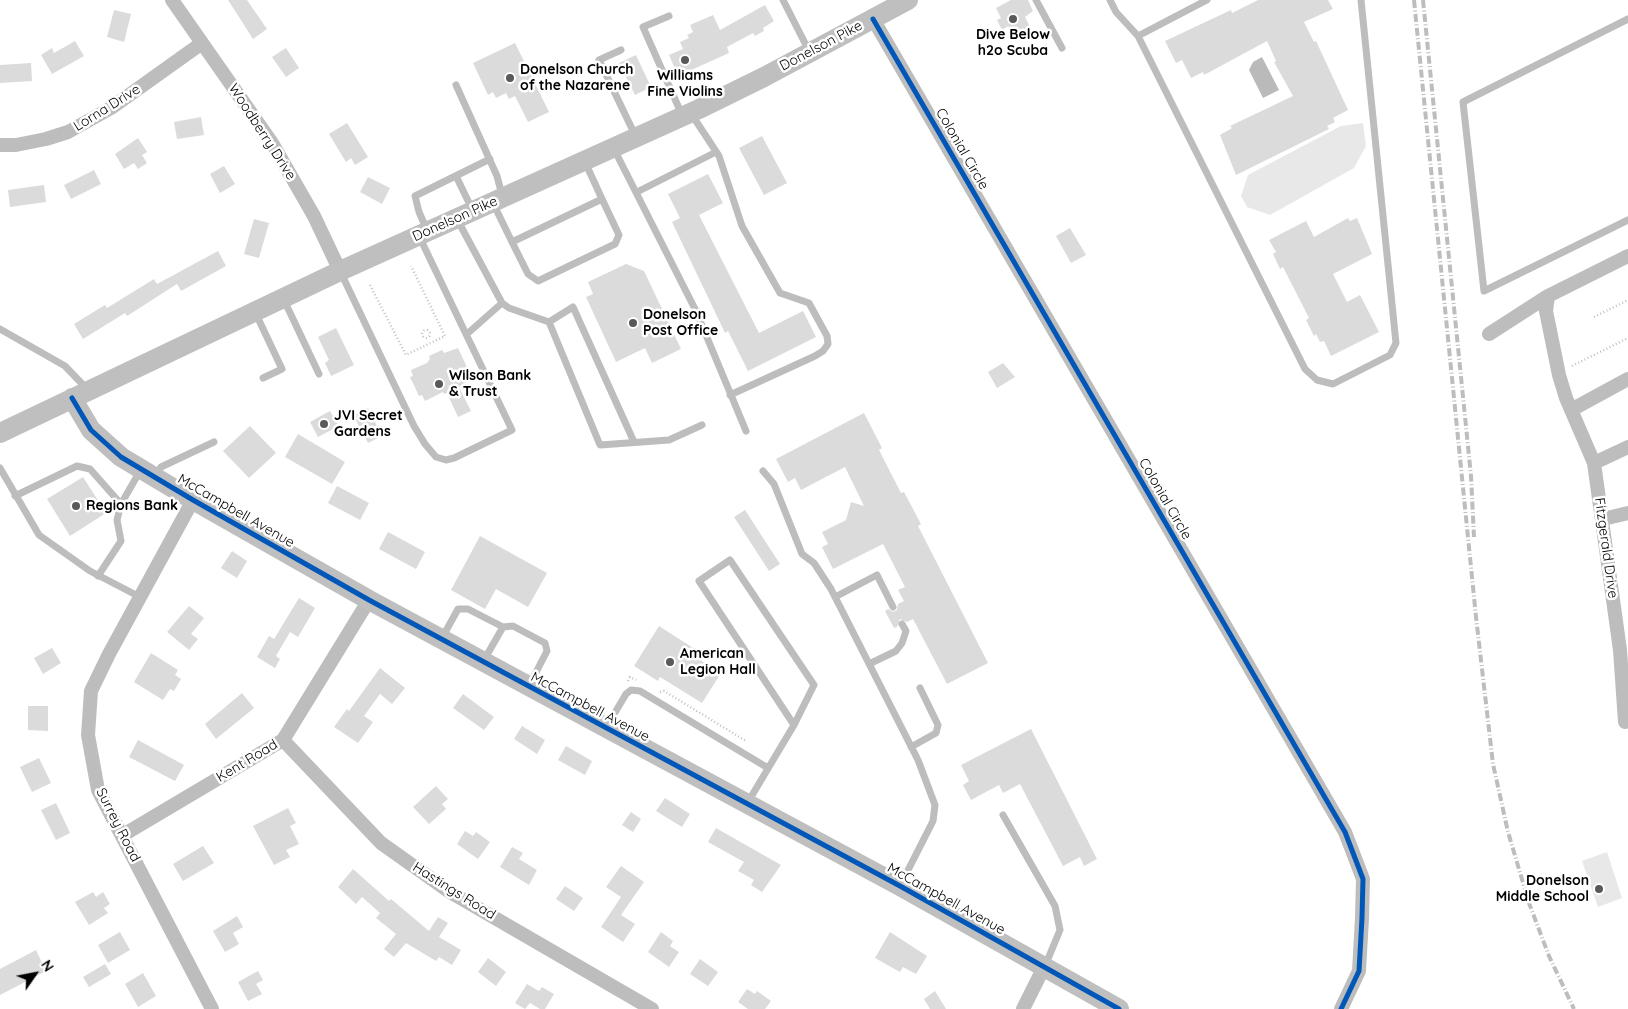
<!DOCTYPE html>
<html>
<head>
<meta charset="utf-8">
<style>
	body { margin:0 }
	#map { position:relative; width:1628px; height:1009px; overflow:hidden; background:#fff; font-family:Quicksand,sans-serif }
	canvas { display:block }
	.north { position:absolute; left:10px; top:949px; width:50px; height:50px; -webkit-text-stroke:4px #fff; paint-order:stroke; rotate:57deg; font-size:14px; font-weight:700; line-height:20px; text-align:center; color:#000 }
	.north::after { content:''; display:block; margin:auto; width:18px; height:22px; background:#000; clip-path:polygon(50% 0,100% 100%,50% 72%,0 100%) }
</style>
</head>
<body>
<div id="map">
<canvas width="1628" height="1009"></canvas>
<div class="north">N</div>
</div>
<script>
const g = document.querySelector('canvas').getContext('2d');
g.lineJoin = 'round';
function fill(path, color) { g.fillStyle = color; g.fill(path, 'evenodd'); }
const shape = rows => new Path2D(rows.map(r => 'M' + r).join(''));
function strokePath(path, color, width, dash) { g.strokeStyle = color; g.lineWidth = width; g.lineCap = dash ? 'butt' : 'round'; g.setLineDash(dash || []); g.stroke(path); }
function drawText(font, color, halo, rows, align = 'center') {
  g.font = font + ' Quicksand,sans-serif'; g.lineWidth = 5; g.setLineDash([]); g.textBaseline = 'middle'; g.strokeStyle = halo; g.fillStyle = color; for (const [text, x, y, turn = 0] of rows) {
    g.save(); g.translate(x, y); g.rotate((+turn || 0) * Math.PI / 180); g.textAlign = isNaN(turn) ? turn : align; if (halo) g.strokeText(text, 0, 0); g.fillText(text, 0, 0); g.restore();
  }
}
fill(shape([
	[1363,123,1366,146,1354,168,1270,215,1247,207,1241,196,1248,175,1341,126],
	[1607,852,1622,898,1598,907,1582,861]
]), '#e8e8e8');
fill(shape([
	[1262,57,1279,90,1263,98,1249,70,1253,62]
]), '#bababa');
fill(shape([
	[228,0,247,0,267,29,253,39],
	[1011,0,1028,0,1033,11,1025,17,1031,29,1015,38,1008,26,1002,30,997,20,1001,18,996,8],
	[1258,0,1328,0,1333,9,1304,22,1314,42,1316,41,1348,110,1333,118,1335,122,1327,126,1329,129,1236,175,1220,135,1232,128,1230,126,1293,96,1274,62,1276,61,1267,41,1204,75,1203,72,1191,78,1182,60,1176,63,1165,41,1231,10,1232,13],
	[765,5,774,21,763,28,764,31,755,36,753,33,727,47,729,53,678,76,669,55,683,49,680,42,689,38,687,35,693,32,690,25,713,15,720,30],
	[114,10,131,14,124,42,107,37],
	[75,41,84,56,52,74,41,55,52,48,54,53],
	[515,43,549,112,528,122,515,96,509,99,506,93,496,98,493,92,488,95,473,63],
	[286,48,299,68,286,77,272,57],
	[636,55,651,87,635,95,619,63],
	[31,63,32,81,0,83,0,65],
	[201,117,204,135,177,139,174,122],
	[347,123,368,157,355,165,351,158,346,162,329,134],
	[762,136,787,183,764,195,739,148],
	[138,138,147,152,142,155,147,163,138,169,134,163,124,169,115,154],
	[224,166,235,184,220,193,210,174],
	[94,170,101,184,71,199,64,185],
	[708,174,723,203,699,215,759,333,803,311,816,337,748,371,728,331,725,333,672,222,680,218,668,194],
	[368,177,390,188,382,204,360,192],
	[44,185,46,202,10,207,8,190],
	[1348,218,1350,221,1357,218,1372,254,1333,274,1347,302,1360,295,1379,332,1331,356,1324,341,1320,342,1316,334,1314,336,1306,320,1309,318,1283,267,1280,269,1273,254,1276,252,1269,240,1306,221,1314,237],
	[254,219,269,223,259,258,244,254],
	[1070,228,1086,255,1071,263,1056,236],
	[218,251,226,266,181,291,177,284,127,316,125,313,83,339,74,324,105,305,107,308,154,279,157,284],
	[626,264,644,271,681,349,652,363,645,348,616,362,586,297,593,294,588,282],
	[336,328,354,365,331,376,325,363,329,360,318,337],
	[458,348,472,378,459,387,471,411,458,417,447,393,444,394,443,392,425,401,422,395,419,396,410,377,413,376,411,370,427,363,430,359,429,356,442,350,444,353],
	[1003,363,1015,377,997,388,988,372],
	[368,408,382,436,368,443,353,415],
	[330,411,339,426,318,437,310,422],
	[864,413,882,448,879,450,901,493,904,492,921,524,918,526,988,663,947,684,913,619,907,622,900,619,897,627,894,628,885,611,888,609,893,612,897,610,898,604,904,601,898,590,905,587,883,544,833,569,822,547,828,544,822,532,846,520,851,502,864,506,845,467,801,490,795,478,788,482,776,459],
	[250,426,276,453,249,478,223,451],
	[298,434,345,462,332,484,285,457],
	[83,477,106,513,70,536,47,499],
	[337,486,369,503,360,520,328,503],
	[745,510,780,564,769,571,734,517],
	[388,532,425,552,416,569,379,549],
	[480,536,547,573,528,607,496,589,485,609,451,590],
	[232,551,247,561,237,578,221,568],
	[299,598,315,608,298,637,290,632,276,656,280,659,275,668,257,657,269,636,274,639],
	[189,606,204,618,191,634,198,639,189,650,167,632],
	[659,626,701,653,697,658,721,673,702,703,660,677,658,681,634,666],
	[52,648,61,663,43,674,34,658],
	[151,653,178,670,175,675,181,679,174,691,170,689,163,700,134,682],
	[380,668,405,688,392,704,380,694,364,716,373,722,358,743,334,727,347,709,349,711],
	[242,693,254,708,216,739,205,724],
	[463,694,494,717,484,730,453,708],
	[28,706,48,706,48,731,28,730],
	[522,726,545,740,537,754,514,739],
	[1031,729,1097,859,1084,866,1080,857,1063,866,1020,784,1003,793,999,785,971,800,963,785,969,781,961,765],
	[138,740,184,765,175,781,129,757],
	[566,746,592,761,585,775,558,760],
	[39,758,51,783,32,792,20,767],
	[436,786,448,799,442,804,446,809,429,824,413,807],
	[665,798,690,814,682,827,656,811],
	[56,803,70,833,56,840,41,810],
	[288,808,296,823,290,826,299,844,286,850,290,857,274,865,253,826],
	[631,812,641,819,633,832,622,825],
	[716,828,781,865,762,892,751,885,754,880,738,871,744,862,708,842],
	[465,831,473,836,476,832,490,842,478,859,457,844],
	[203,846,214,863,183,881,173,864],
	[512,847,523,853,519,859,537,870,529,885,500,867],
	[621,866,644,882,621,915,635,924,623,942,601,927,621,897,606,887],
	[353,869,389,901,391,899,429,931,438,917,448,923,439,937,461,950,452,965,439,957,436,961,406,943,394,957,384,949,396,934,376,918,380,913,362,897,356,904,338,887],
	[565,886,583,898,574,911,556,899],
	[93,892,96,897,103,892,110,904,104,908,108,913,89,925,75,902],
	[237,916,243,927,233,933,239,944,225,952,213,931],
	[120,932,130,950,108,963,98,945],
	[661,932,673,941,670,946,679,952,669,967,648,952],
	[890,932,927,956,916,974,903,967,900,972,875,958],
	[36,950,46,971,0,995,0,969],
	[488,958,506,972,496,986,478,972],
	[700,959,718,972,708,986,690,974],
	[105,964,111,974,89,987,83,977],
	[258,971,263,980,256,984,262,994,248,1001,238,982],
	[143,973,156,996,138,1007,125,984],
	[527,984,539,991,542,987,554,994,545,1009,540,1009,530,1003,525,1009,515,1003],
	[747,989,755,994,757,991,771,1001,765,1009,748,1009,738,1002],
	[935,991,946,1009,930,1009,924,999]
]), '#dbdbdb');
strokePath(shape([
	[370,285,406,355,445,336,411,266],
	[1594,317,1628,300],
	'422 334a4 4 0 1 1 8 0a4 4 0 1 1-8 0Z',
	[1572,366,1628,338],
	[628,681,630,677,636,680],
	[660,692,664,691,746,741]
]), '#c2c2c2', 2.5, [1, 2.5]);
strokePath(shape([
	[783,0,809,51],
	[1036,0,1062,48],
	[1110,0,1116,12,1138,36,1305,369,1317,380,1333,384,1390,355,1396,343,1361,0],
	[669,16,643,27,682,115],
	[1628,19,1463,102,1484,291,1628,220],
	[1138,36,1207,0],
	[621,50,599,60,635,135],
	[456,85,497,176,502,195],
	[692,115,719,156,742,226,780,293,809,303,827,336,828,344,823,351,815,356,730,395],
	[614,149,696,311,746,431],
	[456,176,472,209],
	[637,192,716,152],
	[493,203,512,242,602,199,585,162],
	[457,219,502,303,509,308,549,322,600,445,669,440,702,425],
	[427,230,419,212,415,196,490,159],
	[512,242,528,274,538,281,615,244,619,235,602,199],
	[341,273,414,426,425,444,436,457,446,460,454,458,512,430,419,236],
	[284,300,319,374],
	[256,314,282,369,263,378],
	[549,322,573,307,634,442],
	[0,329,65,366,88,390],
	[467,334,502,303],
	[0,468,39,535,90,571,140,597],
	[763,471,774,484,802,554,814,563,831,589,918,760,935,805,933,821,901,884],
	[155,477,161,467,214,442],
	[15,496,77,466,90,469,121,504,117,520,121,541,98,576],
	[121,504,140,471],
	[835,597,877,575,893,607],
	[442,638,458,609,468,609,503,627],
	[484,660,503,627,513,626,545,643,547,651,530,684],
	[869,664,896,651,902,643,906,631,902,624],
	[607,726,626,694,631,690,640,691,768,768],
	[911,747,936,733,938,725,920,688],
	[748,802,794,725,814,685,730,560,699,581,794,725],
	[1003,815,1055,906,1060,930,1045,966]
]), '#bdbdbd', 7);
strokePath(shape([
	[172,0,272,143,314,216,340,271],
	[873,19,1345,832,1363,879,1362,918,1359,971,1341,1009],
	[0,145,16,145,46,139,68,132,111,108,202,43],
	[1548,296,1546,311,1559,375,1566,398,1594,463,1620,650,1625,722],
	[1489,334,1548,296,1628,256],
	[1571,410,1628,379],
	[1594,463,1628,447],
	[193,500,109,654,91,691,88,735,98,790,212,1009],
	[1603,519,1628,513],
	[283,740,381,843,450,892,652,1009],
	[123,835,283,740,369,600],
	[1023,1009,1044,967]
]), '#bdbdbd', 14);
strokePath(shape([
	[72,398,91,430,121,457,193,500,369,600,900,886,1119,1009],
	[0,433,340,271,699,109,764,77,908,0]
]), '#bfbfbf', 20);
strokePath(shape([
	[1414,0,1476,617,1493,764,1508,832,1529,903,1549,956,1574,1009],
	[1423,0,1471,476,1474,537]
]), '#bdbdbd', 4, [8, 2.5, 1, 2.5]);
strokePath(shape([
	[873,19,1345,832,1363,879,1362,918,1359,971,1341,1009],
	[72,398,91,430,121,457,193,500,369,600,900,886,1119,1009]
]), '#0057b8', 5);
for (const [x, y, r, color] of [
	[1013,19,5,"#595959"],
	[685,60,5,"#595959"],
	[510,78,5,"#595959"],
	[633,323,5,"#595959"],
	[439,384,5,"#595959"],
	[324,424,5,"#595959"],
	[76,506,5,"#595959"],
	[670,662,5,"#595959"],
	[1599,889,5,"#595959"]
]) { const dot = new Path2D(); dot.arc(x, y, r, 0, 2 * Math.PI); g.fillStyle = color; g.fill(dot); strokePath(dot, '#fff', 2); }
drawText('bold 14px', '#000', '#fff', [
	["Dive Below",1013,35,"center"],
	["h2o Scuba",1013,51,"center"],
	["Donelson Church",520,70],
	["of the Nazarene",520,86],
	["Williams",685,76,"center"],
	["Fine Violins",685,92,"center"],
	["Donelson",643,315],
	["Post Office",643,331],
	["Wilson Bank",449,376],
	["& Trust",449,392],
	["JVI Secret",334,416],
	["Gardens",334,432],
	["Regions Bank",86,506],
	["American",680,654],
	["Legion Hall",680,670],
	["Donelson",1589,881,"right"],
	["Middle School",1589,897,"right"]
], 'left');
drawText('14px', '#000', '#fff', [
	["Donelson Pike",821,46,-28],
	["Lorna Drive",107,108,-32],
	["Woodberry Drive",262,132,57],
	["Colonial Circle",962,149,60],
	["Donelson Pike",455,219,-24],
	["Colonial Circle",1165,499,60],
	["McCampbell Avenue",236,511,30],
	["Fitzgerald Drive",1606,548,82],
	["McCampbell Avenue",590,707,28],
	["Kent Road",247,761,-31],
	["Surrey Road",118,825,63],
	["Hastings Road",454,891,32],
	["McCampbell Avenue",946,899,29]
]);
</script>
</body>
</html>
